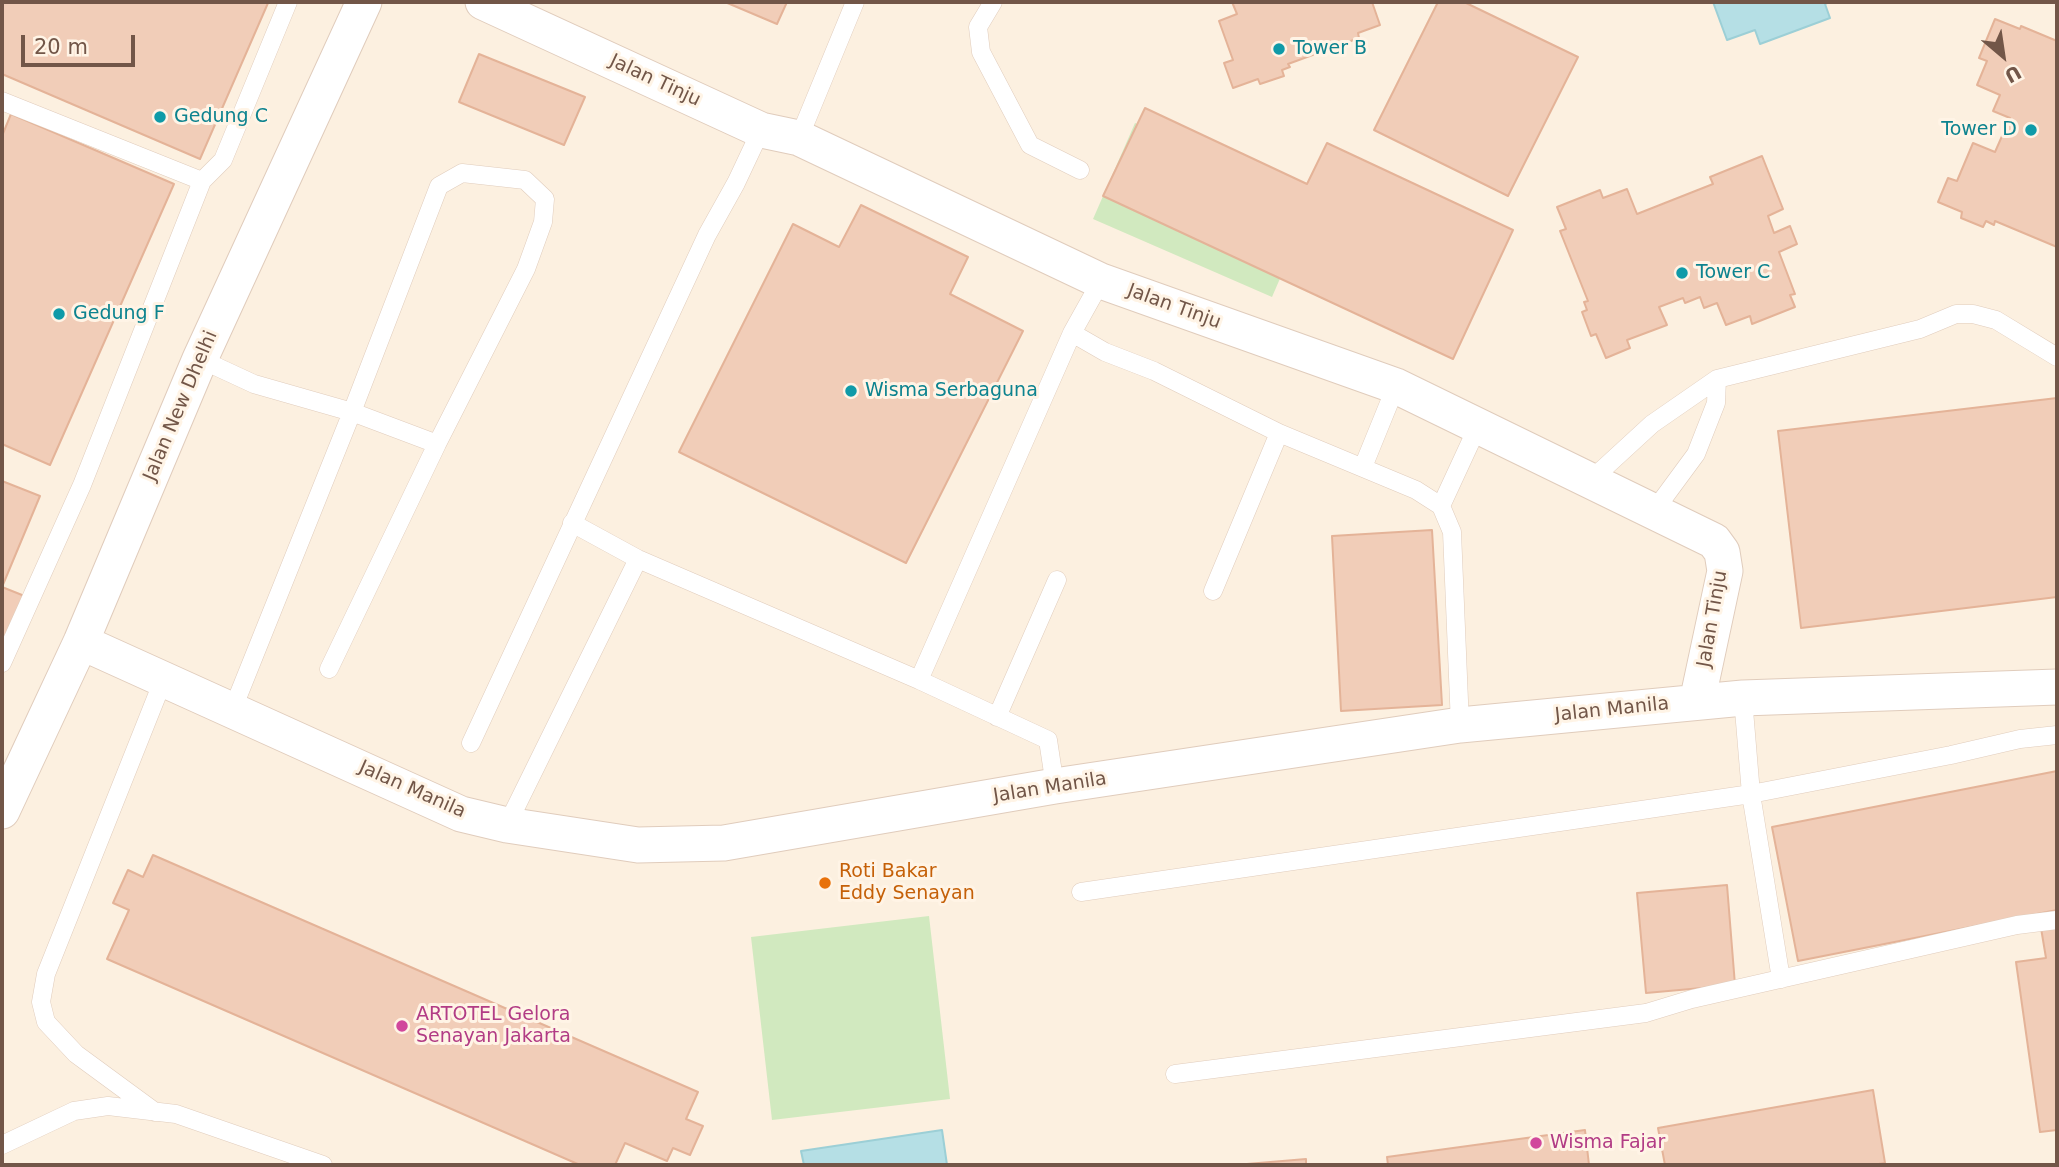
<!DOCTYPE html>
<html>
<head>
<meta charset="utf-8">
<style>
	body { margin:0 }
	#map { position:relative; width:2059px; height:1167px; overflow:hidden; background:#fcf0e0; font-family:"DejaVu Sans",sans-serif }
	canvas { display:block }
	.frame { position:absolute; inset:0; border:4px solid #725648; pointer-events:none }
	.north { position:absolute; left:1968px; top:21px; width:70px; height:70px; -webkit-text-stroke:5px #fff4e6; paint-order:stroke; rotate:151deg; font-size:19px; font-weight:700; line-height:28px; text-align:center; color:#725648 }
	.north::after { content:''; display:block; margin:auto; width:24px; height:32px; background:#725648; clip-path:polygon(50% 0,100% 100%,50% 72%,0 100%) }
	.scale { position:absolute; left:21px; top:35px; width:114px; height:32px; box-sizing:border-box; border:4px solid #725648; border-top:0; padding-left:9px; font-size:21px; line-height:24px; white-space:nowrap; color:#725648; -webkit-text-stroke:5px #fff4e6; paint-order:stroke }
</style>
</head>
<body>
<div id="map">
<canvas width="2059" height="1167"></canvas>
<div class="frame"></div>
<div class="north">U</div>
<div class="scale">20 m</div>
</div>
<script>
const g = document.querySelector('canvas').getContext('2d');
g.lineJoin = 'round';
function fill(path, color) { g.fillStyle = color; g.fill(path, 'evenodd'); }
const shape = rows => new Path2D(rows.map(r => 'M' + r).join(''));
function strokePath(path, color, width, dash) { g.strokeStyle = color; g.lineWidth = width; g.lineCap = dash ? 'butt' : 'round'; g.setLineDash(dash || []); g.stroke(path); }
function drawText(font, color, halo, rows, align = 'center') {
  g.font = font + ' "DejaVu Sans",sans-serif'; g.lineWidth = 6; g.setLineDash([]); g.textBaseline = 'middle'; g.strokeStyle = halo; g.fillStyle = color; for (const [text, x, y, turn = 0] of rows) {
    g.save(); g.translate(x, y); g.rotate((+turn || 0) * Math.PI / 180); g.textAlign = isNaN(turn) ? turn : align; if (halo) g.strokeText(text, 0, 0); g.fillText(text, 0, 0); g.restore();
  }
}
fill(shape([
	[1135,123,1314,200,1272,297,1093,219],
	[929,916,950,1099,772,1120,751,937]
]), '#d1e9bf');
const water = shape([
	[1713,2,1829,2,1825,4,1830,18,1760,44,1755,30,1727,40,1713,2],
	[942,1130,947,1165,804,1165,801,1151,942,1130]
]);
fill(water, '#b5dfe5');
strokePath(water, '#9ccfd6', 2);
const building = shape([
	[2,2,264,2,268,3,200,159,2,74,2,2],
	[725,2,787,2,777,24,725,2],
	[1232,2,1372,2,1380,25,1358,33,1359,38,1288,64,1290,67,1282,70,1284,76,1260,84,1258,79,1233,88,1224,63,1233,60,1219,21,1237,14,1232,2],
	[1438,2,1464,2,1578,57,1508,196,1374,130,1438,2],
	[1995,19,2020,29,2021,26,2057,41,2057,247,1995,221,1994,225,1986,221,1983,227,1961,218,1962,212,1938,202,1948,178,1957,181,1973,143,1995,152,2010,118,1993,111,2000,95,1977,85,1987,61,1979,58,1995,19],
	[479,54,585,97,564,145,459,102,479,54],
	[1145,108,1307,184,1327,143,1513,230,1453,359,1103,196,1145,108],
	[11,114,174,184,50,465,2,444,2,136,11,114],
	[1762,156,1783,209,1768,216,1774,233,1790,226,1797,244,1779,252,1795,294,1790,295,1795,307,1752,324,1750,316,1726,325,1717,303,1704,308,1700,297,1685,303,1683,298,1659,307,1667,325,1627,340,1630,348,1606,358,1596,334,1591,336,1582,312,1587,310,1584,302,1588,301,1560,231,1566,229,1557,207,1600,190,1603,198,1627,189,1637,214,1713,184,1710,177,1762,156],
	[861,205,968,257,950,294,1023,331,906,563,679,452,793,224,839,247,861,205],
	[2057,398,2057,597,1801,628,1778,431,2057,398],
	[2,481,40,496,2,587,27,597,2,657,2,481],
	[1432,530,1442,705,1341,711,1332,536,1432,530],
	[2057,771,2057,910,1798,961,1772,827,2057,771],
	[153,855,698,1092,686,1119,703,1126,690,1155,673,1148,667,1161,625,1143,615,1165,580,1165,107,959,129,910,113,903,128,870,143,877,153,855],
	[1727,885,1735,985,1646,993,1637,893,1727,885],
	[2057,926,2057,1130,2040,1132,2016,962,2046,958,2041,928,2057,926],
	[1873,1090,1885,1163,1872,1165,1665,1165,1658,1128,1873,1090],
	[1585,1130,1589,1165,1388,1165,1387,1157,1585,1130],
	[1306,1159,1306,1165,1235,1165,1306,1159]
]);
fill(building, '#f1cdb8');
strokePath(building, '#e4b398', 2);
const lane = shape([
	[993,2,978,27,981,52,1030,145,1080,170],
	[2,101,202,181,223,160,288,2],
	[799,138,855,2],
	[1101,281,1072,333,1105,352,1154,371,1279,433,1416,490,1441,506,1452,532,1460,725],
	[200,359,254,384,352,412,437,444],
	[1363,467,1396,386],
	[1591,480,1652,424,1717,379,1920,329,1956,314,1973,314,1996,320,2057,357],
	[1441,506,1478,426],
	[1654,511,1696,454,1716,403,1717,379],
	[572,523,638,559,919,680,1048,740,1055,786],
	[1213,591,1279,433],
	[2,663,82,485,202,181],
	[919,680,1072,333],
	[1743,698,1751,794,1781,979],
	[232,711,352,412,439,186,462,173,525,180,545,199,543,222,526,269,437,444,329,669],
	[997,717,1057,580],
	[471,743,707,235,736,183,761,130],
	[507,825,638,559],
	[1081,892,1751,794,1951,755,2020,739,2057,735],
	[1175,1074,1646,1013,1692,999,2017,925,2057,920],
	[155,1112,76,1054,46,1022,41,1002,46,974,164,678],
	[2,1145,74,1111,108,1106,176,1114,323,1165]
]);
const street = shape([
	[483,2,761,130,799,138,1101,281,1396,386,1714,541,1722,552,1725,571,1697,702],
	[81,642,461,814,507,825,638,845,724,843,1055,786,1460,725,1743,698,2057,687],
	[2,811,81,642,200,359,364,2]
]);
strokePath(lane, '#e0ccbc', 19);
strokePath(street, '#e0ccbc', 37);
strokePath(lane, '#fff', 18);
strokePath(street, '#fff', 35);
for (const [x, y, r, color] of [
	[1279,49,7,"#0f9aa8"],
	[160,117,7,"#0f9aa8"],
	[2031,130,7,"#0f9aa8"],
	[1682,273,7,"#0f9aa8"],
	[59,314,7,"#0f9aa8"],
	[851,391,7,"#0f9aa8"],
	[825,883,7,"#e8710a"],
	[402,1026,7,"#d1479c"],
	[1536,1143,7,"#d1479c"]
]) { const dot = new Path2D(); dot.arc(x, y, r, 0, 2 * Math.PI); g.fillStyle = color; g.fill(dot); strokePath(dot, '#fff4e6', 2.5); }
drawText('19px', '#0d838f', '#fff4e6', [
	["Tower B",1293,49],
	["Gedung C",174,117],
	["Tower D",2017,130,"right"],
	["Tower C",1696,273],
	["Gedung F",73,314],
	["Wisma Serbaguna",865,391]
], 'left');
drawText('19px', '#725648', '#fff4e6', [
	["Jalan Tinju",655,81,25],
	["Jalan Tinju",1174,307,20],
	["Jalan New Dhelhi",181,406,-67],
	["Jalan Tinju",1713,619,-80],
	["Jalan Manila",1612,710,-6],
	["Jalan Manila",1050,788,-9],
	["Jalan Manila",412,790,24]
]);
drawText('19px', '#c56008', '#fff4e6', [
	["Roti Bakar",839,872],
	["Eddy Senayan",839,894]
], 'left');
drawText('19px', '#b23c85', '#fff4e6', [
	["ARTOTEL Gelora",416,1015],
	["Senayan Jakarta",416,1037],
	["Wisma Fajar",1550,1143]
], 'left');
</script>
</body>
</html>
